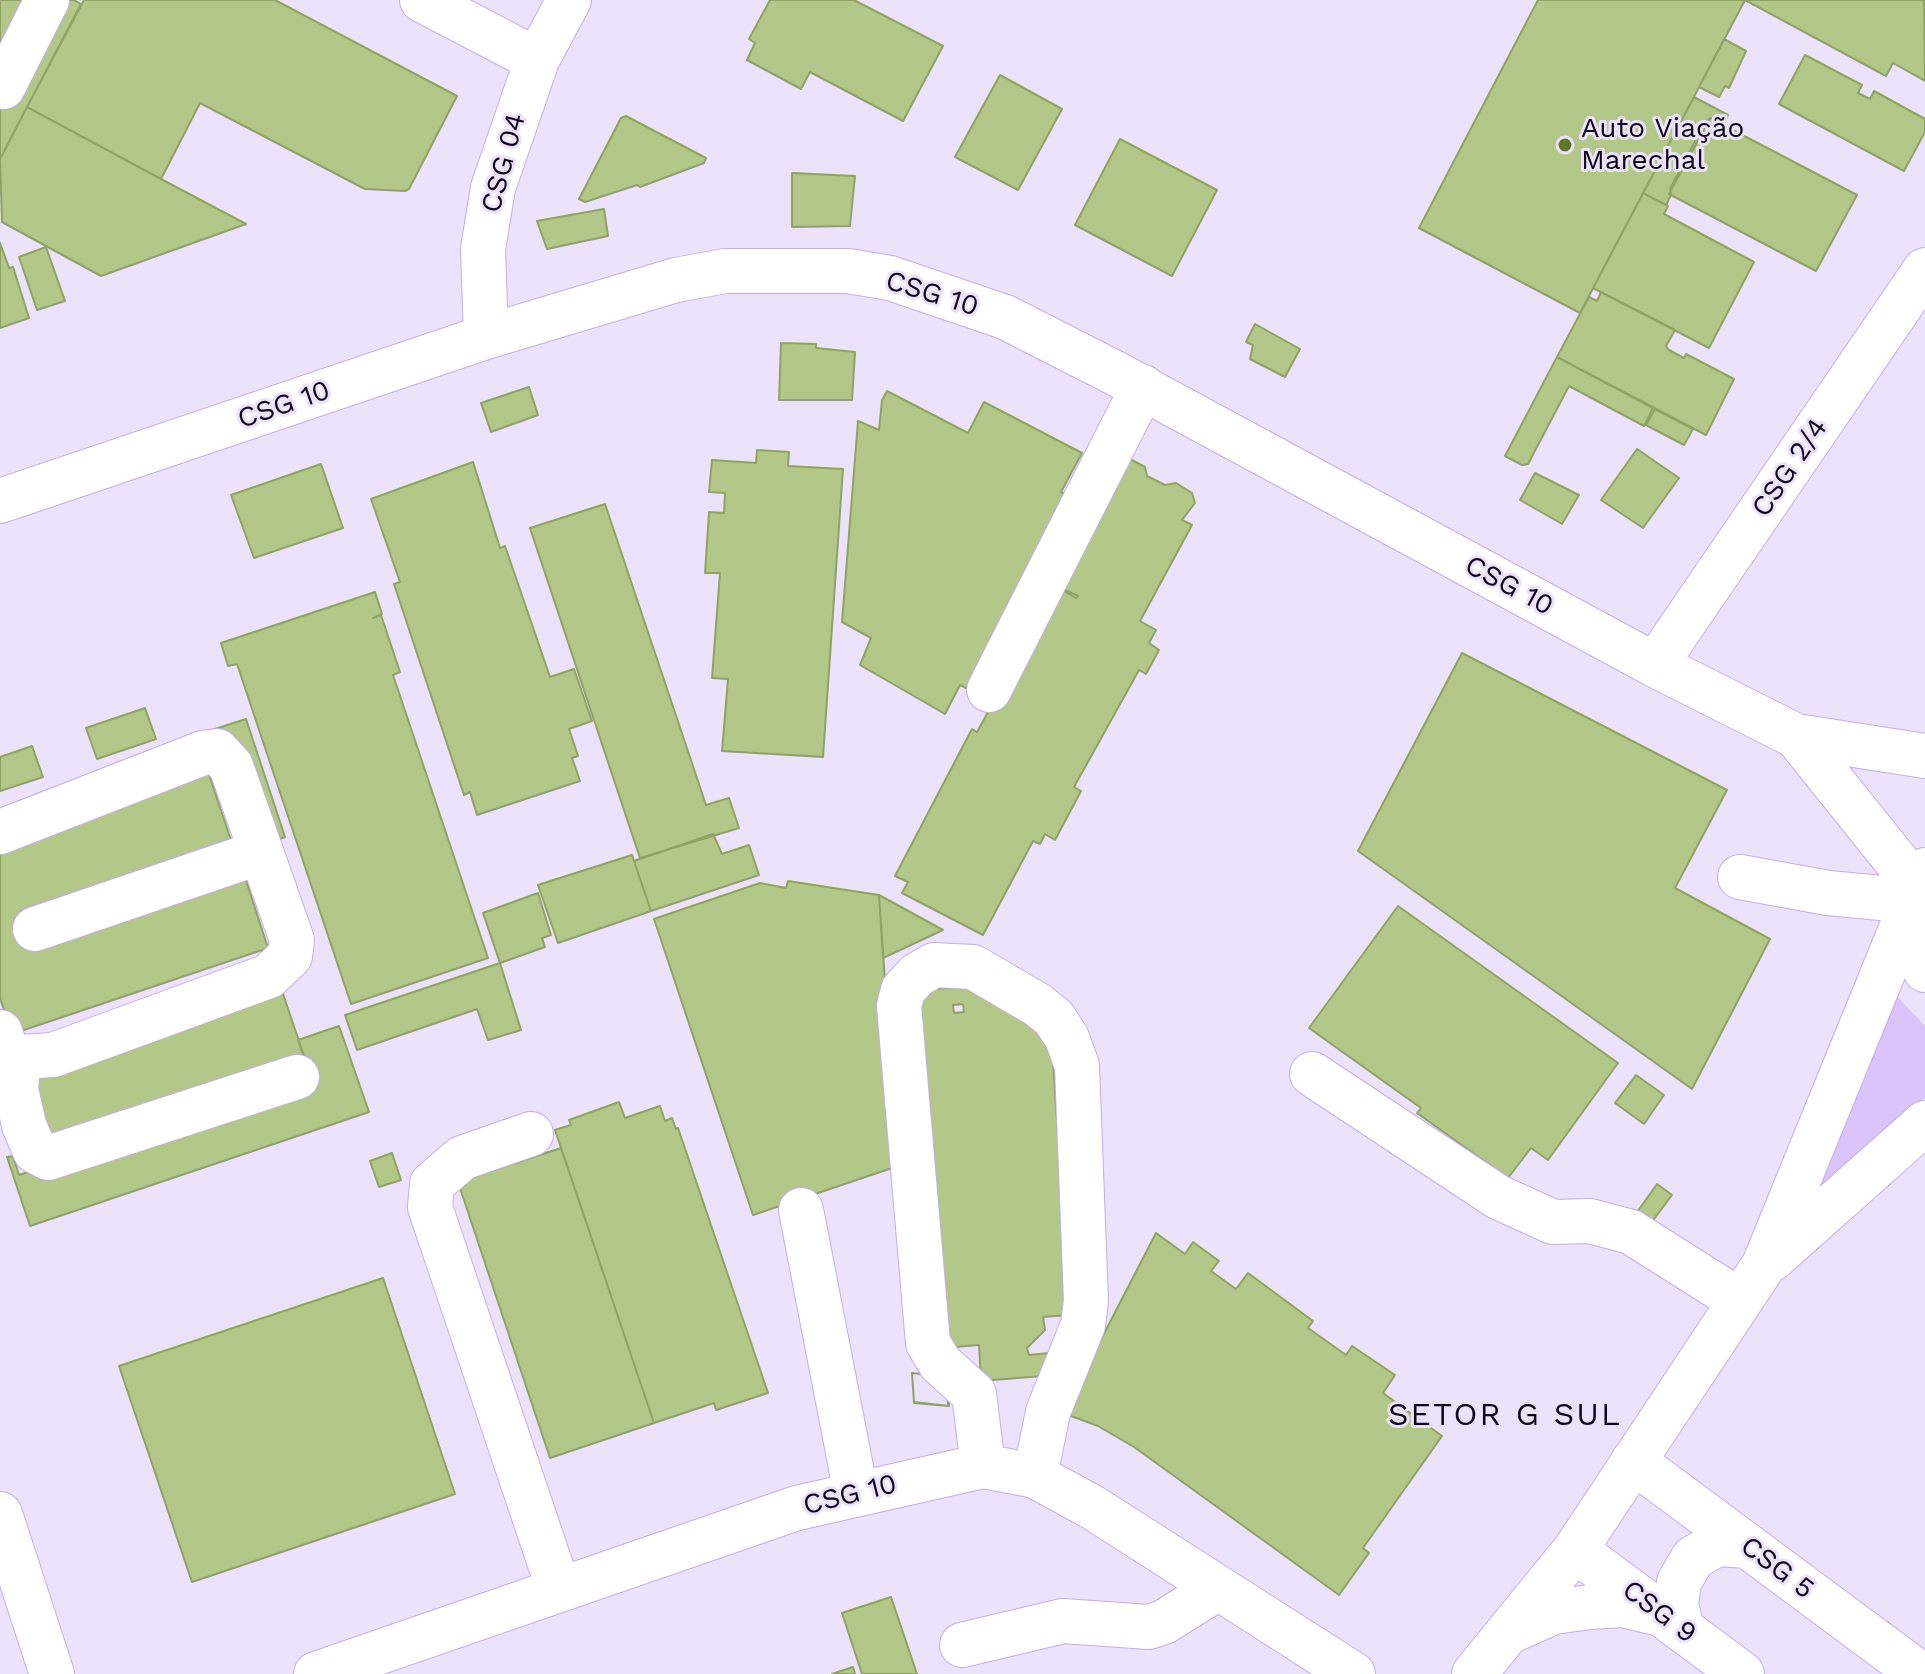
<!DOCTYPE html>
<html>
<head>
<meta charset="utf-8">
<style>
	body { margin:0 }
	canvas { display:block; background:#ece2fb }
</style>
</head>
<body>
<canvas width="1925" height="1674"></canvas>
<script>
const g = document.querySelector('canvas').getContext('2d');
g.lineJoin = 'round';
function fill(path, color) { g.fillStyle = color; g.fill(path, 'evenodd'); }
const shape = rows => new Path2D(rows.map(r => 'M' + r).join(''));
function strokePath(path, color, width, dash) { g.strokeStyle = color; g.lineWidth = width; g.lineCap = dash ? 'butt' : 'round'; g.setLineDash(dash || []); g.stroke(path); }
function drawText(font, color, halo, rows, align = 'center') {
  g.font = font + ' "Work Sans",sans-serif'; g.lineWidth = 6; g.setLineDash([]); g.textBaseline = 'middle'; g.strokeStyle = halo; g.fillStyle = color; for (const [text, x, y, turn = 0] of rows) {
    g.save(); g.translate(x, y); g.rotate((+turn || 0) * Math.PI / 180); g.textAlign = isNaN(turn) ? turn : align; if (halo) g.strokeText(text, 0, 0); g.fillText(text, 0, 0); g.restore();
  }
}
fill(shape([
	[1891,990,1925,1026,1925,1098,1807,1202]
]), '#dbc4fc');
const building = shape([
	[0,0,74,0,81,4,0,159,0,0],
	[84,0,275,0,457,96,409,189,405,191,365,189,200,103,161,179,27,107,84,0],
	[770,0,854,0,943,46,903,121,810,72,801,89,747,60,755,43,749,39,770,0],
	[1538,0,1745,0,1580,313,1419,228,1538,0],
	[1745,0,1924,0,1925,81,1893,63,1886,76,1745,0],
	[1724,39,1746,51,1729,88,1725,86,1719,97,1699,87,1724,39],
	[1805,55,1862,85,1858,93,1870,99,1874,91,1925,119,1925,132,1904,171,1779,104,1805,55],
	[1000,75,1062,109,1018,190,955,157,1000,75],
	[1694,97,1728,115,1723,125,1710,118,1705,122,1670,189,1671,195,1666,205,1643,193,1694,97],
	[27,107,161,179,246,224,101,276,2,222,0,159,27,107],
	[626,116,706,158,704,163,640,187,637,185,585,202,579,199,621,118,626,116],
	[1710,118,1857,195,1816,271,1669,194,1710,118],
	[1120,139,1217,190,1172,276,1075,225,1120,139],
	[792,173,855,176,850,226,792,227,792,173],
	[1643,193,1668,206,1664,214,1754,262,1709,348,1593,288,1643,193],
	[604,209,608,236,547,249,537,221,604,209],
	[0,243,9,268,13,267,29,318,0,328,0,243],
	[46,247,65,301,37,310,19,257,46,247],
	[1601,292,1675,330,1666,346,1669,350,1684,358,1686,354,1734,379,1706,435,1557,357,1589,297,1597,301,1601,292],
	[1255,324,1300,349,1285,377,1250,359,1253,345,1246,342,1255,324],
	[781,343,816,344,816,348,855,352,852,400,779,400,781,343],
	[1557,357,1653,408,1644,426,1569,386,1528,464,1522,465,1505,456,1557,357],
	[529,387,538,415,491,432,481,403,529,387],
	[887,391,968,433,984,402,1082,453,1061,492,1081,502,980,695,960,685,945,714,860,665,871,638,842,622,858,421,879,430,882,400,887,391],
	[1655,409,1693,429,1684,445,1646,425,1655,409],
	[1637,449,1679,478,1643,528,1601,500,1637,449],
	[757,450,789,452,788,466,843,469,823,757,722,751,728,679,712,678,720,573,705,573,709,512,724,513,725,493,709,492,712,460,756,463,757,450],
	[1128,458,1145,467,1147,476,1165,485,1176,483,1192,493,1195,503,1182,520,1192,525,1140,621,1156,630,1149,643,1159,650,1146,674,1139,670,1074,787,1081,791,1055,840,1045,834,1040,844,1033,841,983,935,902,893,908,882,895,876,972,729,977,732,1057,587,1076,598,1078,596,1060,588,1128,458],
	[473,462,500,548,505,546,550,677,574,669,592,721,569,729,578,756,572,758,580,781,477,815,470,792,464,795,394,584,400,582,371,499,473,462],
	[321,464,343,528,254,558,231,495,321,464],
	[1535,473,1579,495,1562,524,1520,500,1535,473],
	[605,504,706,805,729,798,739,828,640,858,530,528,605,504],
	[375,592,382,614,373,618,381,615,400,672,393,675,488,958,351,1004,237,664,228,666,221,643,375,592],
	[1462,653,1727,790,1675,888,1770,939,1692,1089,1358,851,1462,653],
	[145,708,156,739,97,759,86,728,145,708],
	[246,719,285,837,261,845,212,730,246,719],
	[32,746,43,777,0,791,0,757,32,746],
	[205,763,231,840,21,911,32,942,243,871,268,948,12,1034,0,998,0,832,205,763],
	[713,834,722,854,749,845,759,875,651,911,634,861,713,834],
	[632,855,651,911,558,943,538,885,632,855],
	[788,881,879,895,898,1166,753,1215,654,919,760,883,786,888,788,881],
	[538,893,551,935,542,938,545,947,500,963,483,913,538,893],
	[879,895,943,930,883,958,879,895],
	[1398,906,1618,1063,1548,1160,1531,1148,1508,1178,1417,1113,1421,1108,1309,1028,1398,906],
	[500,963,521,1030,488,1040,477,1009,357,1050,345,1015,500,963],
	[280,985,305,1059,49,1145,24,1070,280,985],
	[964,987,1051,1033,1070,1315,1043,1317,1045,1330,1027,1348,1029,1355,1059,1352,1079,1373,981,1381,979,1345,944,1348,919,990,964,987],
	[963,1004,964,1012,954,1013,953,1005,963,1004],
	[339,1026,369,1112,30,1226,7,1157,13,1156,19,1175,311,1078,298,1040,339,1026],
	[1636,1075,1664,1095,1644,1124,1615,1103,1636,1075],
	[619,1102,625,1118,660,1106,665,1121,672,1118,676,1129,678,1128,768,1393,716,1410,714,1403,654,1423,555,1130,571,1125,569,1120,619,1102],
	[561,1148,654,1423,550,1458,458,1182,561,1148],
	[392,1153,401,1180,379,1187,370,1161,392,1153],
	[1657,1184,1672,1195,1649,1226,1635,1215,1657,1184],
	[1156,1233,1185,1254,1193,1242,1219,1261,1211,1271,1236,1289,1248,1273,1313,1321,1308,1328,1346,1355,1352,1346,1395,1375,1383,1393,1442,1436,1363,1548,1369,1553,1339,1595,1134,1447,1098,1426,1063,1413,1156,1233],
	[383,1278,455,1494,192,1582,119,1366,383,1278],
	[912,1373,947,1377,948,1406,914,1403,912,1373],
	[912,1373,948,1377,949,1406,914,1402,912,1373],
	[891,1597,917,1674,862,1674,842,1613,891,1597],
	[853,1667,855,1674,832,1674,853,1667]
]);
fill(building, '#b2c788');
strokePath(building, '#8fa365', 2);
const minor = shape([
	[422,0,537,60],
	[3,87,47,0],
	[486,337,483,249,493,188,537,60,569,0],
	[0,501,486,337,676,280,725,271,848,271,890,278,1005,317,1113,372,1655,665,1796,736,1925,756],
	[1655,665,1925,270],
	[989,690,1143,387],
	[1796,736,1918,888],
	[0,832,203,753,217,751,231,766,292,940,290,956,269,976,53,1055,19,1057,7,1052,0,1032],
	[1740,877,1828,893,1913,901],
	[1913,901,1925,970],
	[35,929,261,852],
	[19,1057,16,1089,24,1125,35,1151,48,1158,297,1077],
	[1312,1074,1498,1197,1553,1222,1590,1221,1631,1232,1740,1301],
	[531,1134,462,1158,432,1184,430,1207,559,1590],
	[801,1210,856,1493],
	[1772,1259,1925,1123],
	[1633,1461,1920,1674],
	[983,1466,974,1394,940,1363,928,1343,899,1006,903,990,917,975,934,965,973,967,1038,1005,1054,1018,1067,1038,1077,1066,1086,1301,1083,1325,1048,1412,1035,1476],
	[0,1514,52,1674],
	[1575,1550,1742,1674],
	[1682,1629,1676,1605,1679,1582,1693,1558,1717,1544,1748,1546],
	[1511,1631,1554,1612,1590,1607,1623,1605,1657,1613],
	[962,1645,1063,1621,1149,1627,1164,1622,1218,1588],
	[316,1674,797,1508,983,1466,1035,1476,1092,1507,1353,1674],
	[1474,1674,1575,1550,1764,1265,1925,870]
]);
strokePath(minor, '#c5ace9', 46);
strokePath(minor, '#fff', 44);
for (const [x, y, r, color] of [
	[1565,145,8,"#617728"]
]) { const dot = new Path2D(); dot.arc(x, y, r, 0, 2 * Math.PI); g.fillStyle = color; g.fill(dot); strokePath(dot, '#ece2fb', 3); }
drawText('28px', '#0f061a', '#ece2fb', [
	["Auto Viação",1581,129],
	["Marechal",1581,161]
], 'left');
drawText('28px', '#0f061a', '#ece2fb', [
	["CSG 04",504,163,-75],
	["CSG 10",932,294,17],
	["CSG 10",284,405,-19],
	["CSG 2/4",1790,468,-56],
	["CSG 10",1509,586,28],
	["CSG 10",850,1495,-14],
	["CSG 5",1777,1568,37],
	["CSG 9",1659,1612,37]
]);
g.letterSpacing = '2px';
drawText('32px', '#0f061a', '#ece2fb', [
	["SETOR G SUL",1505,1416]
]);
g.letterSpacing = '0px';
</script>
</body>
</html>
